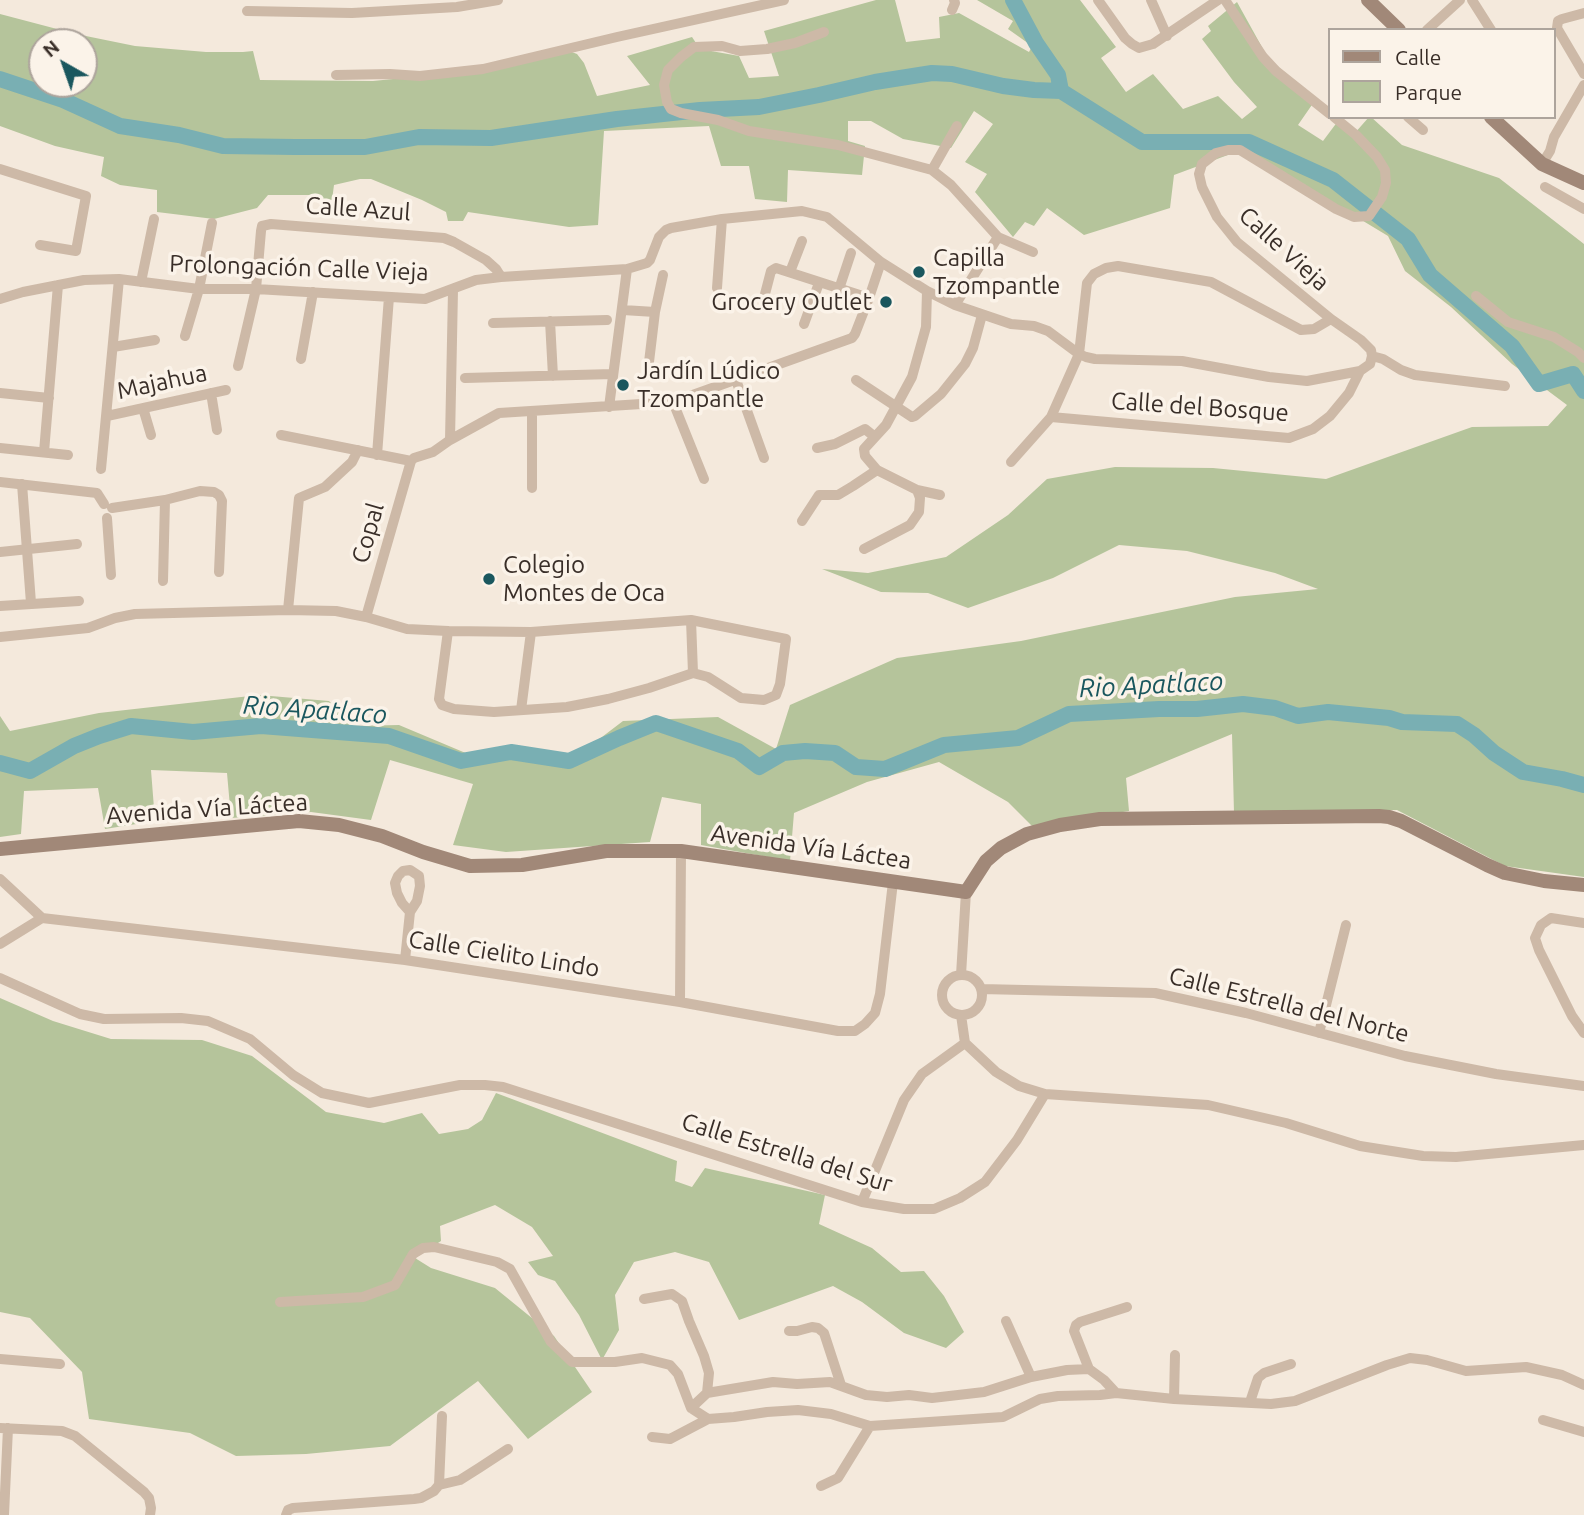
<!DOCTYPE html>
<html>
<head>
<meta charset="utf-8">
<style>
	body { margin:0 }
	#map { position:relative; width:1584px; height:1515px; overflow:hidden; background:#f4e9dc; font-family:Ubuntu,sans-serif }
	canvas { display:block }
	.legend { position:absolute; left:1328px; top:28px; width:228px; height:91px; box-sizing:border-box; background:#fbf3e9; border:2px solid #ada49c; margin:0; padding:9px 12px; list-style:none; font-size:21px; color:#392e28 }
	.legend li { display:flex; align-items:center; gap:14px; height:35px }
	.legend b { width:35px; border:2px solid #ada49c }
	.north { position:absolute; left:28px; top:28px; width:70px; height:70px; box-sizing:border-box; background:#fbf3e9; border:2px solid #ada49c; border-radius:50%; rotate:320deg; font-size:19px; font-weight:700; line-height:28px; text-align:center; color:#392e28 }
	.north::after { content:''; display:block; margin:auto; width:24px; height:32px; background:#1a575e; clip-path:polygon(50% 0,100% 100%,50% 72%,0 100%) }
</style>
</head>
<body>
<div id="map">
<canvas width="1584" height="1515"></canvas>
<ul class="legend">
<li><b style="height:9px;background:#a18878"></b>Calle</li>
<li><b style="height:19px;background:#b5c49b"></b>Parque</li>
</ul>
<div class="north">N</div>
</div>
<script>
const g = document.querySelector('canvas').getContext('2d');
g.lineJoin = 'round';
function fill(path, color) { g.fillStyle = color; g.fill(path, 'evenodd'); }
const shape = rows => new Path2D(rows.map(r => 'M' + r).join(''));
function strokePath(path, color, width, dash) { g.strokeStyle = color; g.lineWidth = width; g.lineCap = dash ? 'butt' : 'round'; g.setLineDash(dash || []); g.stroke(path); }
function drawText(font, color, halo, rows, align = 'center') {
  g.font = font + ' Ubuntu,sans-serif'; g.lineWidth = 7; g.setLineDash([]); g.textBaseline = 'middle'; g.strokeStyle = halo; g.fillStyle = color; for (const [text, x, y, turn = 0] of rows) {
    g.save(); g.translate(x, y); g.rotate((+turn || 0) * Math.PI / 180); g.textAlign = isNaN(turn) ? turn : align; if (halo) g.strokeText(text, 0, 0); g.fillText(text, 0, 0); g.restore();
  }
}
fill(shape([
	[876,0,895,0,906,42,940,38,939,17,959,13,1029,52,1032,46,1008,29,1013,21,977,0,1080,0,1116,47,1101,58,1126,92,1153,74,1183,109,1218,96,1242,119,1257,107,1234,82,1202,39,1211,31,1208,26,1237,2,1268,58,1316,99,1298,125,1323,141,1338,121,1354,134,1369,117,1371,117,1402,145,1499,178,1584,244,1584,877,1505,866,1397,810,1234,813,1232,734,1126,778,1129,811,1033,827,1008,802,939,762,867,782,794,813,790,861,701,845,701,804,662,797,650,842,506,852,453,845,473,784,390,760,371,820,311,812,231,818,227,773,151,770,155,821,105,829,98,788,24,791,21,834,0,837,0,716,10,731,99,713,259,695,329,701,353,726,399,725,468,754,524,747,577,756,623,721,718,717,776,749,790,705,897,658,1021,641,1235,597,1318,589,1275,573,1187,551,1119,545,1053,578,968,608,928,593,881,592,822,569,868,573,946,557,1008,515,1047,479,1115,467,1213,468,1326,479,1472,427,1548,426,1567,405,1512,364,1451,307,1405,271,1388,236,1244,149,1174,175,1170,208,1084,235,1047,208,1034,226,1025,222,1013,237,975,192,987,174,965,162,993,124,974,111,951,148,903,139,871,121,848,121,848,141,865,146,862,175,788,170,787,202,755,199,749,166,721,166,709,126,604,131,598,225,569,227,468,212,463,221,448,221,446,212,422,200,371,179,360,179,334,185,332,200,320,199,312,195,268,195,257,208,214,219,157,212,157,190,120,185,101,176,104,157,55,146,0,126,0,14,76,34,135,46,206,52,243,52,253,51,260,80,373,81,443,74,569,51,577,54,584,63,597,96,650,85,627,56,692,37,700,49,739,56,749,78,779,76,764,31],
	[42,42,84,42,84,84,42,84],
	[0,998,53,1021,111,1039,202,1040,252,1056,326,1112,384,1123,422,1113,439,1134,468,1129,482,1120,496,1093,677,1161,675,1181,692,1187,705,1168,825,1195,819,1224,872,1248,901,1272,924,1271,944,1296,964,1332,946,1348,904,1333,862,1302,833,1286,739,1320,709,1262,675,1252,634,1262,615,1295,619,1330,602,1360,579,1315,555,1281,538,1275,528,1262,553,1256,532,1227,495,1205,440,1226,441,1241,415,1258,431,1268,495,1288,554,1336,592,1392,528,1439,478,1381,390,1446,306,1454,236,1456,190,1433,89,1419,82,1372,30,1318,0,1312]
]), '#b5c49b');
strokePath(shape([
	[0,79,63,100,120,126,179,135,223,146,295,147,365,147,419,137,491,138,617,119,700,110,759,107,819,95,875,82,932,73,952,74,1003,86,1034,90,1061,91,1058,75,1036,43,1013,0],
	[1061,91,1142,142,1249,142,1333,180,1408,239,1430,275,1512,346,1539,384,1573,374,1584,391],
	[0,763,30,771,74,746,99,736,131,726,193,732,261,726,389,736,461,761,511,752,569,761,619,738,656,723,738,751,759,767,783,753,805,751,835,753,856,767,885,769,944,745,1018,738,1069,714,1159,709,1197,709,1243,704,1275,708,1298,716,1328,712,1389,718,1402,722,1457,724,1474,735,1494,753,1523,772,1562,779,1584,785]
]), '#79afb3', 16);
strokePath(shape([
	[1098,0,1125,38,1132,44,1139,48,1153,44,1218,0],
	[1151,0,1167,36],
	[1225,0,1263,57,1276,71,1330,114],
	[1472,0,1491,30],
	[952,10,955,3,954,0],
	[247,11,352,13,457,7,498,0],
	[1584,13,1562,19,1558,21,1557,28,1584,74],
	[1427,30,1460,0],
	[824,32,795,43,767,49,740,51,722,46,694,47,681,57,668,70,664,85,667,102,671,109,681,113,718,120,749,131,838,145,932,170,951,185,998,237,1033,252],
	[336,75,390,74,420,76,483,69,617,37,784,0],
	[1408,117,1423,130],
	[1542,164,1550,151,1554,137,1584,85],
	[0,169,86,196,76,251,40,245],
	[932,170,957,126],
	[1545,187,1584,209],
	[790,272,802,241],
	[141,282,154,219],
	[717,288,722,219],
	[839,289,851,253],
	[927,291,926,327,912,377,886,425,864,449,865,456,877,470,917,490,940,495],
	[765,294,771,271,776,268,869,298],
	[1476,296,1508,322,1554,337,1578,352,1584,358],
	[0,299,23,292,84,280,119,279,199,289,256,289,425,299,476,280,501,277,627,269,647,263,650,260,659,237,666,230,671,228,722,219,802,211,827,217,881,262,927,291,955,305,1011,324,1034,326,1048,331,1079,354,1086,357,1095,359,1182,361,1269,377,1307,381,1360,371,1370,364,1372,356,1371,350,1361,340,1331,319,1237,242,1217,217,1202,187,1199,174,1202,164,1216,153,1228,150,1240,150,1336,209,1354,217,1369,216,1382,197,1386,183,1385,170,1377,157,1356,135,1334,117],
	[955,305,998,237],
	[623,310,655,312],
	[550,321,553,376],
	[493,323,607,320],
	[804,324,819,283],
	[185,336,199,289,212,223],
	[113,347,155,340],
	[1372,356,1383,359,1401,370,1415,375,1505,386],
	[301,359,313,292],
	[649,362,655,312,663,275],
	[238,366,256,289,261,231,262,226,271,224,444,238,454,242,486,260,496,269,501,277],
	[465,378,613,374],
	[736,380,764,458],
	[856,380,912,417,915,416,941,394,965,364,973,348,982,315],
	[0,393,49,398],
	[211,393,217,430],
	[673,402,704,479],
	[609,407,627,269],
	[143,408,151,435],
	[532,412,532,488],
	[107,416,226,390],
	[1051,417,1289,438,1313,429,1330,416,1349,393,1360,371],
	[281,435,411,461],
	[450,440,453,290],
	[0,448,68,455],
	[817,448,835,444,865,429,875,437],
	[44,452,58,285],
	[377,455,389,297],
	[411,461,414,458,433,452,450,440,499,413,673,402,852,338,855,334,869,298,881,262],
	[1011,462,1051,417,1079,354,1087,283,1094,274,1106,268,1118,266,1211,282,1301,330,1314,329,1331,319],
	[101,469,119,279],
	[0,482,97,493,104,504],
	[22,484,31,603],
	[112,508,165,500,200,491,214,492,219,495,222,501,219,572],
	[107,518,111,575],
	[802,521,819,495,838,495,853,486,877,470],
	[864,549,910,525,919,512,920,498,917,490],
	[0,552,77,544],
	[163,581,165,500],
	[0,606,79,601],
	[288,610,299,498,325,487,352,462,358,450],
	[366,617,411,461],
	[691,620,693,673],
	[0,637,88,628,115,618,135,614,288,610,336,611,366,617,407,629,448,631,531,632,691,620,786,639,780,684,776,695,764,700,741,698,708,677,693,673,649,688,608,699,567,707,494,712,454,709,442,705,439,699,448,631],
	[521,710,531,632],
	[0,879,42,918,405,960,680,1002,838,1031,855,1031,865,1024,875,1013,880,994,893,882],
	[1584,923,1551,918,1541,925,1535,938,1539,950,1572,1016,1584,1033],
	[0,944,42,918],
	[405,960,410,912,417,901,420,886,419,876,410,870,403,871,398,876,395,883,397,893,402,903,410,912],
	'942 995a20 20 0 1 1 40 0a20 20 0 1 1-40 0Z',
	[961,975,966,892],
	[0,978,80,1014,104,1019,181,1018,208,1021,250,1039,293,1075,322,1093,369,1103,460,1085,485,1085,503,1087,862,1202,904,1209,934,1209,960,1198,985,1182,1017,1140,1045,1094],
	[981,989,1155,993,1246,1013,1405,1056,1496,1074,1584,1086],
	[680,1002,681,851],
	[961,1015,965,1043,996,1072,1019,1086,1045,1094,1208,1105,1286,1123,1360,1146,1423,1156,1456,1157,1584,1145],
	[1319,1033,1346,925],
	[862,1202,904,1100,922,1074,965,1043],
	[644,1299,672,1294,682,1301,689,1321,704,1356,709,1373,707,1393],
	[280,1302,363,1297,395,1285,413,1254,423,1248,434,1247,497,1262,510,1269,551,1342,572,1362,615,1362,642,1358,670,1365,678,1374,691,1408],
	[1006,1321,1031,1377],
	[789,1331,797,1331,812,1327,818,1328,824,1333,841,1385],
	[0,1359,60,1364],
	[1089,1369,1074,1331,1076,1325,1080,1322,1127,1307],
	[1174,1399,1175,1355],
	[1250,1402,1258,1378,1264,1373,1291,1364],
	[691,1408,708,1419,734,1417,767,1412,798,1410,831,1414,870,1426,1003,1417,1040,1399,1058,1396,1100,1395,1116,1393,1174,1399,1271,1404,1295,1401,1387,1365,1410,1358,1427,1360,1466,1371,1526,1367,1562,1375,1584,1385],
	[691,1408,707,1393,773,1382,797,1384,830,1382,866,1395,887,1397,909,1395,932,1398,984,1392,1031,1377,1067,1370,1089,1369,1104,1380,1116,1393],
	[1543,1420,1584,1432],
	[0,1428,62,1431,75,1436,144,1492,149,1498,151,1508,150,1515],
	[652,1437,670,1439,708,1419],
	[439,1485,460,1480,479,1468,508,1449],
	[821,1486,838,1478,870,1426],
	[4,1515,8,1428],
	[286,1515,288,1510,293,1508,414,1499,421,1498,434,1491,439,1485,442,1416]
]), '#cdb9a7', 10);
strokePath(shape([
	[1368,0,1399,30],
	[1491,117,1542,164,1584,183],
	[0,849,299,821,339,825,382,836,423,852,470,866,522,865,606,851,681,851,966,892,986,861,1001,848,1027,834,1060,825,1100,819,1379,816,1389,817,1401,821,1487,865,1505,873,1544,881,1584,885]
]), '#a18878', 14);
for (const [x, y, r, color] of [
	[919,272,7,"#1a575e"],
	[886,302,7,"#1a575e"],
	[623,385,7,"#1a575e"],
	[489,579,7,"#1a575e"]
]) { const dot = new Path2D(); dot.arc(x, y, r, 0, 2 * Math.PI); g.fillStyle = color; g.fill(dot); strokePath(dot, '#fbf3e9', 2.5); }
drawText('24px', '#392e28', '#fbf3e9', [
	["Calle Azul",358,209,4],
	["Calle Vieja",1284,249,42],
	["Prolongación Calle Vieja",299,268,2],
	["Majahua",162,382,-12],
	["Calle del Bosque",1200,407,4],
	["Copal",368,533,-74],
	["Avenida Vía Láctea",207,809,-4],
	["Avenida Vía Láctea",811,847,8],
	["Calle Cielito Lindo",504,954,9],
	["Calle Estrella del Norte",1289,1005,14],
	["Calle Estrella del Sur",787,1153,17]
]);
drawText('24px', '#392e28', '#fbf3e9', [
	["Capilla",933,258],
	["Tzompantle",933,286],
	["Grocery Outlet",872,302,"right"],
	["Jardín Lúdico",637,371],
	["Tzompantle",637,399],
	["Colegio",503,565],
	["Montes de Oca",503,593]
], 'left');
drawText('italic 26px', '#1a575e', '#fbf3e9', [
	["Rio Apatlaco",1151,685,-3],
	["Rio Apatlaco",315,710,4]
]);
</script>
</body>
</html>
